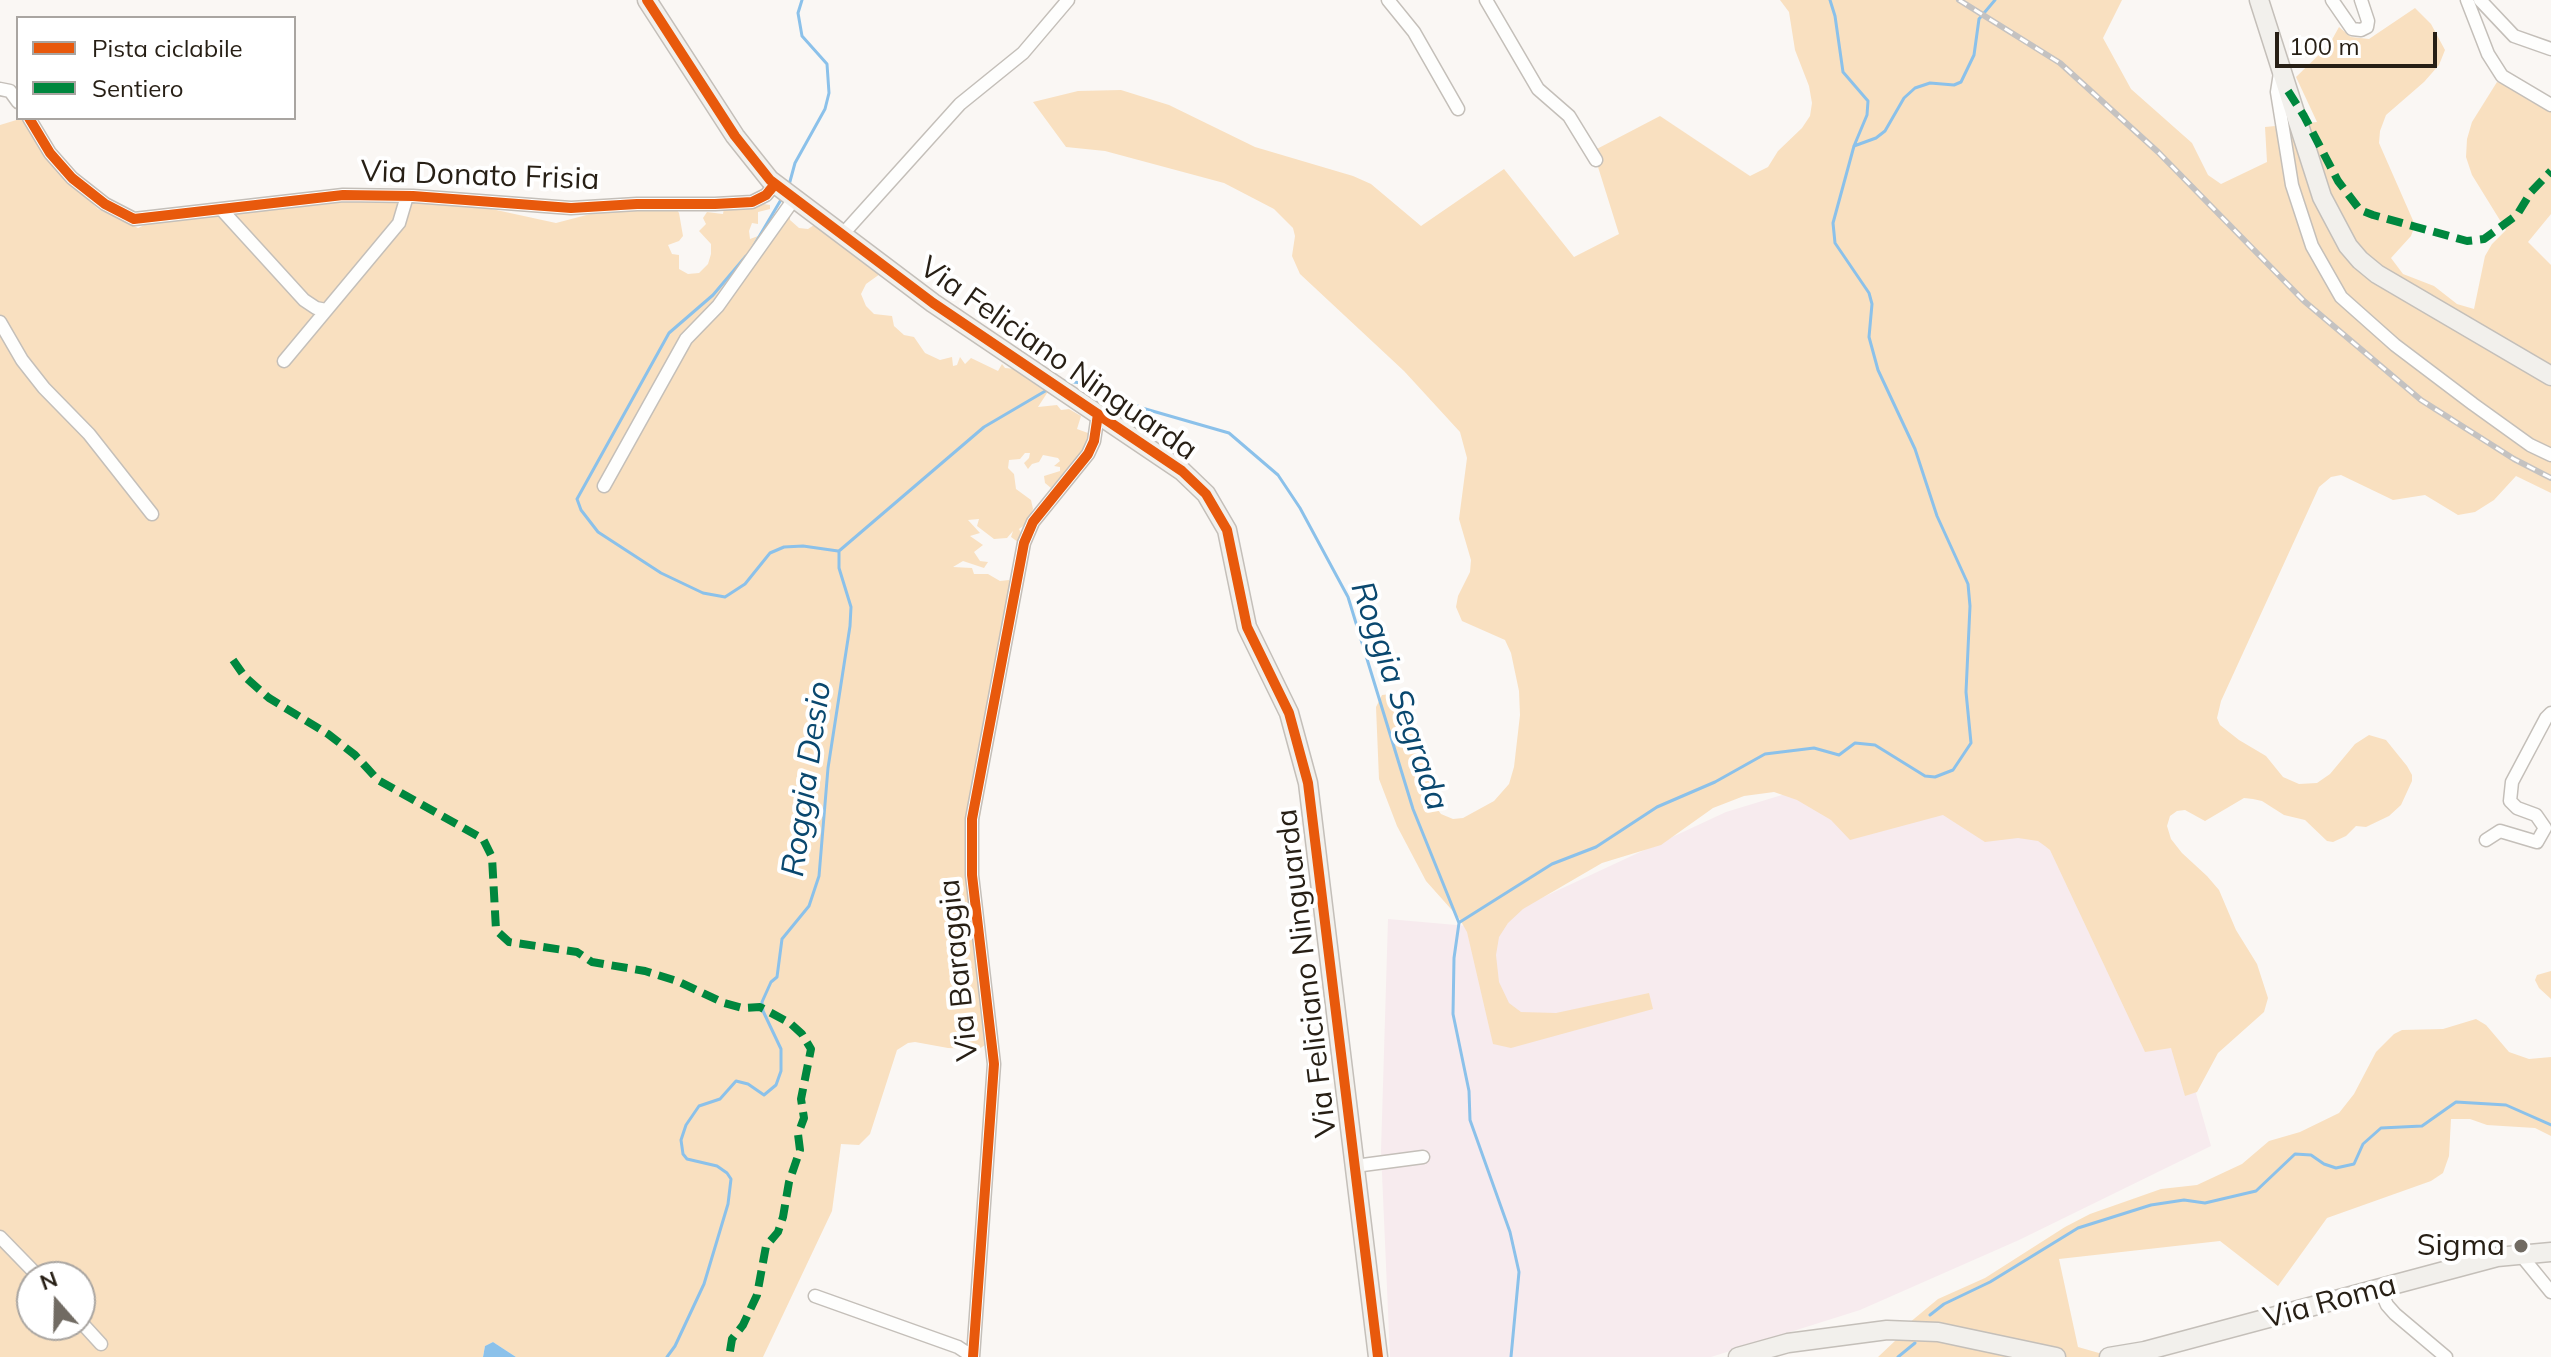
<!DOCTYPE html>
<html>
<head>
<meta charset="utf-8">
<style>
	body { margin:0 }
	#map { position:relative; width:2551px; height:1357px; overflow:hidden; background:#faf7f4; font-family:Mulish,sans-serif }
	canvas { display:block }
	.legend { position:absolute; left:16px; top:16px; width:280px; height:104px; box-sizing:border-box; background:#fff; border:2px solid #a9a5a1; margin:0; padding:10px 14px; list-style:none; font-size:24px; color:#271f15 }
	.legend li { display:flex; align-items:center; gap:16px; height:40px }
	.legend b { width:40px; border:2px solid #a9a5a1 }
	.north { position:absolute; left:16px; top:1261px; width:80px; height:80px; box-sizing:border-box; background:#fff; border:2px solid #a9a5a1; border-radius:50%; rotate:340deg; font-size:22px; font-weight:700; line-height:32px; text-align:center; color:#271f15 }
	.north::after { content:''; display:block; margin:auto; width:28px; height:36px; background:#716b63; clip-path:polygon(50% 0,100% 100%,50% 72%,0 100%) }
	.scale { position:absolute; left:2275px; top:32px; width:162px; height:36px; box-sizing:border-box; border:4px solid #271f15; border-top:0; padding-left:10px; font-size:24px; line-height:28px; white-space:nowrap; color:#271f15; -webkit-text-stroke:6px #fff; paint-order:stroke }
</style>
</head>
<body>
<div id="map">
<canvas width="2551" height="1357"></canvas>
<ul class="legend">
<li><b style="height:10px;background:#e8590c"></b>Pista ciclabile</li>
<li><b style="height:10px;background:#00873e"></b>Sentiero</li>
</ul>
<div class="north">N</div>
<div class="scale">100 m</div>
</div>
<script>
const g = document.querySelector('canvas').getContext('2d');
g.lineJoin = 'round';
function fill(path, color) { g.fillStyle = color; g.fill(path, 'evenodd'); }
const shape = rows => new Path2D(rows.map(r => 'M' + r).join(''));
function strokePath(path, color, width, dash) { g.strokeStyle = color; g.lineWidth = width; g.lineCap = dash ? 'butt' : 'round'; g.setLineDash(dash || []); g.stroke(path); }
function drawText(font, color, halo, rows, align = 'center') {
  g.font = font + ' Mulish,sans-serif'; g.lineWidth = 8; g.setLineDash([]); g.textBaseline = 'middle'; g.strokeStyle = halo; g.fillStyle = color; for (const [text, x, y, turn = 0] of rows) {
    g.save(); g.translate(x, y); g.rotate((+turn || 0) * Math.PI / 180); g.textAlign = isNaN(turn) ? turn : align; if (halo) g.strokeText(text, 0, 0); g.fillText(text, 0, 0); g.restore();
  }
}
fill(shape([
	[1851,774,2069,798,2146,918,2211,1146,2019,1240,1860,1310,1711,1357,1390,1357,1381,1151,1388,919,1479,927,1726,812]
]), '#f7ebee');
fill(shape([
	[1780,0,2122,0,2103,38,2131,89,2192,143,2208,175,2221,184,2267,162,2265,127,2317,122,2296,77,2329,45,2339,27,2351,37,2369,39,2415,8,2431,24,2445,50,2439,65,2424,82,2386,115,2380,131,2379,143,2415,225,2411,236,2391,258,2403,274,2434,286,2457,304,2474,309,2485,256,2492,244,2506,230,2472,175,2466,157,2467,139,2472,122,2497,82,2551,105,2551,214,2528,242,2551,265,2551,493,2516,476,2494,500,2475,512,2458,515,2425,495,2393,500,2341,475,2331,477,2319,487,2221,701,2217,718,2220,725,2239,740,2266,756,2283,777,2299,784,2317,783,2330,774,2355,744,2369,735,2386,740,2407,766,2412,775,2412,781,2401,805,2389,816,2366,827,2356,826,2346,836,2333,842,2327,841,2305,820,2284,815,2262,801,2253,799,2244,798,2205,821,2185,810,2177,811,2170,816,2167,826,2171,839,2182,853,2207,876,2219,890,2236,930,2257,964,2268,998,2264,1012,2218,1053,2197,1092,2185,1096,2171,1048,2145,1052,2050,850,2045,846,2038,841,2018,838,1985,842,1943,815,1850,840,1831,820,1797,800,1774,792,1744,796,1713,808,1661,845,1602,863,1523,909,1508,923,1499,937,1496,955,1499,982,1509,1003,1521,1012,1556,1013,1649,993,1653,1009,1511,1048,1493,1044,1467,932,1459,918,1426,881,1397,826,1379,779,1376,707,1382,695,1392,694,1402,705,1409,721,1430,777,1432,802,1441,814,1453,819,1463,818,1494,801,1509,784,1514,767,1520,715,1519,691,1511,653,1505,640,1462,621,1456,607,1458,596,1470,572,1471,560,1459,519,1467,458,1460,432,1404,371,1300,274,1292,256,1295,236,1293,228,1274,209,1224,183,1105,151,1066,147,1033,102,1078,91,1121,90,1169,105,1255,147,1353,176,1371,184,1421,226,1504,169,1574,257,1619,234,1593,151,1660,116,1750,176,1768,167,1778,151,1802,128,1810,116,1812,103,1809,86,1795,50,1789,12],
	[23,118,50,161,98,209,138,228,151,222,379,197,487,208,556,223,617,207,675,207,679,213,683,236,679,241,668,245,672,254,679,255,679,269,688,274,699,273,708,264,711,254,711,244,699,231,706,224,703,218,707,212,723,214,724,208,765,201,764,204,770,205,770,209,758,212,758,224,752,223,749,231,750,239,761,235,779,209,790,213,790,220,799,228,808,229,817,223,880,274,866,284,861,294,866,306,874,314,892,316,894,326,904,335,914,337,925,353,940,360,952,357,953,366,957,365,960,357,965,364,971,358,998,371,1002,364,1005,368,1025,370,1049,390,1038,407,1057,405,1061,410,1069,409,1081,416,1077,429,1088,433,1087,448,1051,488,1045,483,1044,476,1060,471,1060,467,1054,466,1060,461,1058,458,1043,455,1039,462,1032,464,1028,469,1024,463,1029,458,1030,453,1025,453,1020,459,1009,460,1008,468,1014,474,1016,489,1031,500,1033,509,1026,524,1019,529,1022,535,1018,542,1011,537,1013,531,1007,538,994,539,977,526,979,519,968,520,980,533,970,536,983,545,974,552,980,561,988,562,984,568,963,561,953,567,972,568,974,574,988,574,1000,581,1009,580,1020,603,984,779,976,855,994,1039,979,1049,948,1048,915,1042,908,1043,897,1050,870,1134,859,1145,841,1144,832,1211,763,1357,516,1357,493,1342,485,1346,483,1357,0,1357,0,125],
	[32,1277,80,1277,80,1325,32,1325],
	[2551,971,2551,999,2539,988,2535,980,2537,975],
	[2476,1019,2486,1025,2509,1052,2529,1059,2551,1057,2551,1136,2535,1128,2487,1125,2470,1119,2451,1119,2449,1156,2443,1173,2431,1181,2327,1218,2278,1286,2220,1241,2059,1259,2078,1347,2113,1357,1878,1357,1896,1340,1903,1328,1938,1299,1985,1278,2065,1227,2090,1214,2161,1189,2197,1185,2242,1164,2269,1141,2300,1132,2339,1113,2354,1094,2376,1052,2394,1034,2402,1030,2443,1029]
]), '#f9e0c0');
fill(shape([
	[493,1342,516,1357,483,1357,485,1346]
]), '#8bc1ea');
strokePath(shape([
	[1854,146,1876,138,1885,131,1904,98,1915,88,1930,83,1954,85,1961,82,1974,55,1979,19,1995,0],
	[789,185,795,163,825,109,829,93,827,64,802,36,798,13,802,0],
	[753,247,782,198],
	[746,256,713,295,669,333,577,499,581,510,598,532,661,573,703,593,725,597,745,584,770,553,784,547,803,546,838,551],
	[1064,381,1082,383,1142,408,1229,433,1278,475,1300,508,1348,597,1413,809,1459,923,1454,958,1453,1014,1469,1091,1470,1120,1510,1232,1519,1272,1511,1357],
	[839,551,984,427,1047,390],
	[1460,922,1552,864,1596,847,1657,807,1715,782,1765,754,1814,748,1839,755,1855,743,1875,745,1925,776,1935,777,1953,770,1971,743,1966,692,1970,606,1968,584,1937,516,1915,449,1878,370,1869,337,1872,304,1869,293,1835,243,1833,223,1854,146,1867,115,1868,101,1843,72,1835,16,1830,0],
	[1930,1315,1944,1304,1990,1282,2078,1228,2151,1205,2184,1200,2205,1203,2256,1191,2295,1154,2311,1155,2324,1164,2336,1168,2354,1164,2363,1144,2381,1128,2422,1126,2456,1102,2506,1105,2551,1125],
	[667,1357,675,1346,704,1284,728,1204,731,1179,727,1173,717,1166,687,1159,683,1154,681,1140,686,1125,699,1106,720,1099,736,1081,748,1084,764,1095,776,1085,781,1071,781,1049,763,1011,762,1002,771,982,777,977,782,939,809,906,819,876,828,768,850,626,851,607,839,568,839,552],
	[1898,1357,1915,1343]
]), '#8bc1ea', 3);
const street = shape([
	[1388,0,1414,32,1458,109],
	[1486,0,1538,89,1569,116,1596,160],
	[2332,0,2352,29,2361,30,2367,27,2368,21,2361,0],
	[2467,0,2488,54,2502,76,2551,105],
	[2480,0,2514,36,2551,49],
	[2280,73,2277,92,2292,185,2312,246,2341,297,2395,345,2473,404,2530,445,2551,455],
	[0,89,10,91,18,102],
	[29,118,50,153,72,178,105,204,134,219,343,195,413,196,571,208,637,204,715,204,752,202,766,195,775,184],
	[221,209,304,300,316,308,326,310],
	[842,235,960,104,1023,53,1068,0],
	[0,322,22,360,44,388,89,434,152,514],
	[284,361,399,223,407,196],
	[604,486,686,339,718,306,794,199],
	[2486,840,2500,831,2537,842,2545,828,2536,815,2517,808,2510,801,2512,782,2546,718,2551,713],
	[1355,1166,1423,1157],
	[0,1237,39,1277],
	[2520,1254,2551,1292],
	[2380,1289,2387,1305,2395,1314,2446,1357],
	[815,1296,958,1347,973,1357],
	[80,1321,101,1344],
	[973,1357,994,1064,972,875,972,819,1024,543,1033,522,1088,454,1094,441,1098,414]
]);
const secondary = shape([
	[647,0,735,136,770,180,933,303,1182,471,1206,494,1227,530,1247,627,1289,713,1308,783,1378,1357],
	[2259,0,2322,197,2348,246,2360,260,2377,274,2551,376],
	[1738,1357,1788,1343,1887,1330,1938,1332,2056,1357],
	[2109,1357,2145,1351,2497,1257,2551,1252]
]);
strokePath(street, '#c4bfb9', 15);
strokePath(secondary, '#c4bfb9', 21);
strokePath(street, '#fefefd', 12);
strokePath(secondary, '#f2f0ec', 18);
const rail = shape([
	[1959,0,2060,63,2158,152,2304,301,2421,400,2514,459,2551,478]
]);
strokePath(rail, '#c4c2c1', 6);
strokePath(rail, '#fff', 3, [9]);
strokePath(shape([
	[2288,91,2304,116,2338,181,2360,210,2373,215,2467,241,2484,239,2517,215,2531,192,2551,171],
	[233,660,245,677,269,698,328,734,355,755,378,780,483,839,492,857,496,930,509,942,577,952,592,962,645,971,677,981,724,1003,742,1008,760,1007,790,1023,802,1034,811,1049,801,1099,804,1118,798,1134,800,1150,789,1182,783,1217,778,1232,766,1246,757,1295,743,1325,732,1339,729,1357]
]), '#00873e', 8, [16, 8]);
strokePath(shape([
	[647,0,735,136,770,180,933,303,1182,471,1206,494,1227,530,1247,627,1289,713,1308,783,1378,1357],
	[29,118,50,153,72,178,105,204,134,219,343,195,413,196,571,208,637,204,715,204,752,202,766,195,775,184],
	[973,1357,994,1064,972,875,972,819,1024,543,1033,522,1088,454,1094,441,1098,414]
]), '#e8590c', 10);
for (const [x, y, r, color] of [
	[2521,1246,8,"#716b63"]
]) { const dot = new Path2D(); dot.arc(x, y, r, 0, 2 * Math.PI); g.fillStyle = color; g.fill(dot); strokePath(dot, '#fff', 3); }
drawText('30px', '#271f15', '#fff', [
	["Via Donato Frisia",480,176,2],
	["Via Feliciano Ninguarda",1058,359,35],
	["Via Baraggia",959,970,-96],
	["Via Feliciano Ninguarda",1307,973,-97],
	["Via Roma",2330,1302,-15]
]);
drawText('30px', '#271f15', '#fff', [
	["Sigma",2505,1246]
], 'right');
drawText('italic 32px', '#0a486f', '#fff', [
	["Roggia Segrada",1399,696,71],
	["Roggia Desio",807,779,-82]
]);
</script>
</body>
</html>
